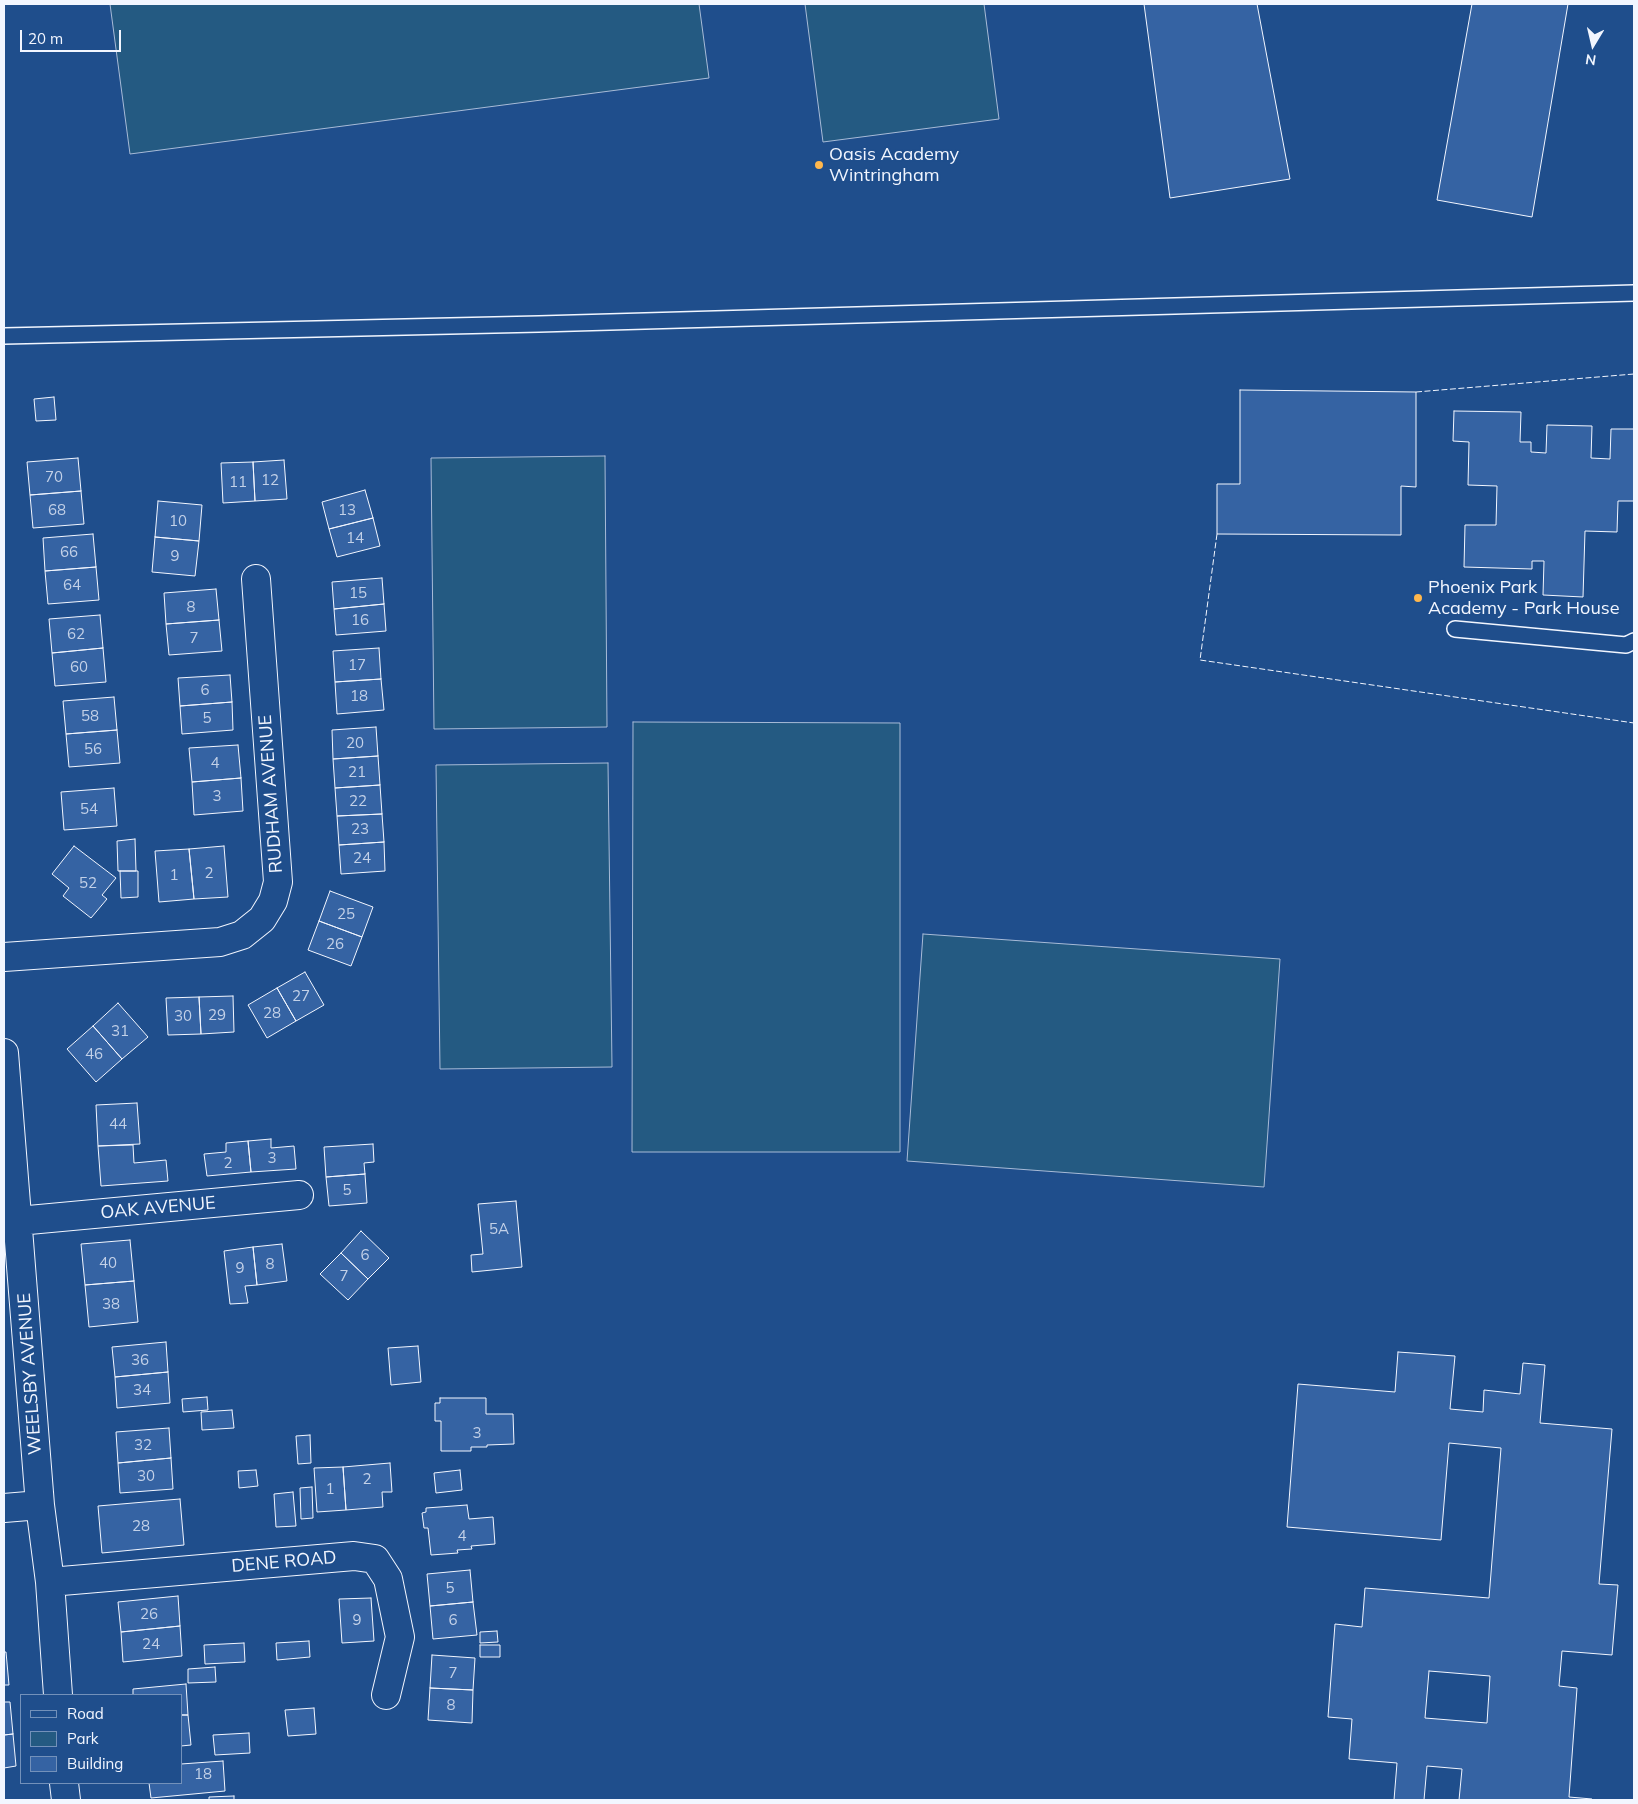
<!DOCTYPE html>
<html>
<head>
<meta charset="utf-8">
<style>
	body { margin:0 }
	#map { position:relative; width:1638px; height:1804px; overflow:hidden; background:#1f4e8c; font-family:Mulish,sans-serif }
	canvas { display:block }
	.frame { position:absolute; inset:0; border:5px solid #f2f6ff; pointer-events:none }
	.legend { position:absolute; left:20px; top:1694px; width:162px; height:90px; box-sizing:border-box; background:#1f4e8c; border:1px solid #7391ba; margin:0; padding:6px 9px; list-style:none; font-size:15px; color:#f2f6ff }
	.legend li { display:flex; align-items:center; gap:10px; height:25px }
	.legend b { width:25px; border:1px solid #7391ba }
	.north { position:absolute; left:1568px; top:20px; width:50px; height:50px; -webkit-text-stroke:4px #1f4e8c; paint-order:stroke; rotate:189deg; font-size:14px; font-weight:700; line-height:20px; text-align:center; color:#f2f6ff }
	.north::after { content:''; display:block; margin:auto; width:18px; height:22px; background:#f2f6ff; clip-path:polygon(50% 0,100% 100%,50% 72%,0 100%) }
	.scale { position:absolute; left:20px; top:30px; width:101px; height:22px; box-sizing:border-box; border:2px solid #f2f6ff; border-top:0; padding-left:6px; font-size:15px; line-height:18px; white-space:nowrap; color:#f2f6ff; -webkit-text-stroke:4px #1f4e8c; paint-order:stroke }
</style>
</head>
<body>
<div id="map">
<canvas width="1638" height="1804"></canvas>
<div class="frame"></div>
<ul class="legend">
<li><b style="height:6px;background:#1f4e8c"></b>Road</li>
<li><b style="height:14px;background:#245a82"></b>Park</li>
<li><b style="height:14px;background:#3563a3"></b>Building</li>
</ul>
<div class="north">N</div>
<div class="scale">20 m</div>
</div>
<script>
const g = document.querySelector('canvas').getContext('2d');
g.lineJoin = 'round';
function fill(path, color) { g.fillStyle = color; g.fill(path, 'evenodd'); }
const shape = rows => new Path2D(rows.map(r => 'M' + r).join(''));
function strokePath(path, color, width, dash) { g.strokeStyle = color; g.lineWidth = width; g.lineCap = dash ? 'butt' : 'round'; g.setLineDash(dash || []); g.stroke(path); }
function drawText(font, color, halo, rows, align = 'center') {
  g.font = font + ' Mulish,sans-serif'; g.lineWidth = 4; g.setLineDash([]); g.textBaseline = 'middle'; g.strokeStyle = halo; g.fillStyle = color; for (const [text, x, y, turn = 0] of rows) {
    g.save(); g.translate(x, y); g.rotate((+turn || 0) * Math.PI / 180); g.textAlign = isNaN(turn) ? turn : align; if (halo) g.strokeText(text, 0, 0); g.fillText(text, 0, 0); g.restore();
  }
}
const green = shape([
	[110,4,699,4,709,78,130,154,110,4],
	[805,4,984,4,999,119,823,142,805,4],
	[605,456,607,727,434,729,431,458,605,456],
	[633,722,900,723,900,1152,632,1152,633,722],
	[608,763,612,1067,440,1069,436,765,608,763],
	[923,934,1280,959,1264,1187,907,1161,923,934]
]);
fill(green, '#245a82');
strokePath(green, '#a8bbd7', 1);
const building = shape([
	[1144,4,1257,4,1290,179,1170,198,1144,4],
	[1472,4,1568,4,1532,217,1437,200,1472,4],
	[1240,390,1416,392,1416,487,1401,486,1401,535,1217,534,1217,484,1240,484,1240,390],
	[54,397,56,420,36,421,34,399,54,397],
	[1454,411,1521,412,1520,442,1531,442,1531,452,1546,453,1547,425,1592,426,1591,458,1610,459,1611,429,1634,429,1634,501,1618,501,1617,532,1585,531,1583,597,1543,595,1544,561,1532,561,1532,569,1464,567,1465,525,1496,525,1497,486,1468,485,1469,442,1453,441,1454,411],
	[78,458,81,491,30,495,27,462,78,458],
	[284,460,287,499,255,501,253,462,284,460],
	[253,462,255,501,223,503,221,463,253,462],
	[365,490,373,518,329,529,322,502,365,490],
	[81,491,84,524,33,528,30,495,81,491],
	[158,501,202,505,199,541,155,537,158,501],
	[373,518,380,546,337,557,329,529,373,518],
	[93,534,96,567,45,571,43,538,93,534],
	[155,537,199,541,195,576,152,572,155,537],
	[96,567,99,600,48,604,45,571,96,567],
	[382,578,384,604,334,609,332,582,382,578],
	[216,589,219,620,166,624,164,593,216,589],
	[384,604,386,631,336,635,334,609,384,604],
	[100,615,103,648,52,653,49,619,100,615],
	[219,620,222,651,169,655,166,624,219,620],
	[103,648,106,682,55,686,52,653,103,648],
	[379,648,381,679,335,682,333,651,379,648],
	[230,675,232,702,180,706,178,678,230,675],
	[381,679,384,710,337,714,335,682,381,679],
	[114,697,117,730,66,734,63,701,114,697],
	[232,702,233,730,182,734,180,706,232,702],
	[376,727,378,756,333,759,332,730,376,727],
	[117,730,120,763,69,767,66,734,117,730],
	[238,745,241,778,192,782,189,748,238,745],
	[378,756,380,785,335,788,333,759,378,756],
	[241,778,243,811,194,815,192,782,241,778],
	[380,785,382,814,337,816,335,788,380,785],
	[114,788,117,826,64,830,61,792,114,788],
	[382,814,384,842,339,845,337,816,382,814],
	[135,839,136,871,118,871,117,841,135,839],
	[384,842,385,871,341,874,339,845,384,842],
	[74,846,116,878,102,895,107,899,91,918,63,896,69,888,52,874,74,846],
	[224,846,228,897,194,899,189,849,224,846],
	[189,849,194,899,159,902,155,851,189,849],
	[120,871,138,871,138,897,121,898,120,871],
	[330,891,373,907,362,937,319,921,330,891],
	[319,921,362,937,351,966,308,950,319,921],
	[305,972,324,1005,296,1021,277,988,305,972],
	[277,988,296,1021,267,1038,248,1005,277,988],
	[233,996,234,1032,201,1034,199,997,233,996],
	[199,997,201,1034,168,1035,166,998,199,997],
	[118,1003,148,1037,122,1059,93,1026,118,1003],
	[93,1026,122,1059,96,1082,67,1049,93,1026],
	[137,1103,140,1144,98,1146,96,1105,137,1103],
	[271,1139,271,1148,294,1146,296,1169,251,1172,248,1141,271,1139],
	[248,1141,251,1172,207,1176,204,1154,226,1152,226,1143,248,1141],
	[373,1144,374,1162,364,1163,365,1174,326,1177,324,1147,373,1144],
	[133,1145,134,1163,166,1160,168,1181,101,1186,98,1146,133,1145],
	[365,1174,367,1203,329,1206,326,1177,365,1174],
	[516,1201,522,1267,472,1272,471,1255,483,1254,478,1204,516,1201],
	[361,1231,389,1258,368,1279,341,1253,361,1231],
	[130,1240,134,1281,85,1285,81,1244,130,1240],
	[282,1244,287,1281,257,1285,253,1247,282,1244],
	[253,1247,257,1285,245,1286,248,1303,230,1304,224,1251,253,1247],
	[341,1253,368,1279,348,1300,320,1274,341,1253],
	[134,1281,138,1322,89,1327,85,1285,134,1281],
	[166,1342,168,1372,115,1377,112,1347,166,1342],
	[418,1346,421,1382,391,1385,388,1348,418,1346],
	[1398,1352,1455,1356,1450,1409,1483,1412,1484,1390,1520,1394,1523,1363,1545,1365,1540,1423,1612,1429,1599,1584,1618,1585,1612,1655,1562,1651,1559,1686,1577,1688,1569,1797,1592,1799,1592,1800,1459,1800,1462,1769,1427,1766,1424,1800,1394,1800,1397,1763,1349,1759,1352,1719,1328,1717,1335,1624,1362,1627,1365,1588,1489,1598,1501,1448,1449,1443,1441,1540,1287,1527,1298,1384,1395,1392,1398,1352],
	[1429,1671,1490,1676,1487,1723,1425,1718,1429,1671],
	[168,1372,170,1403,117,1408,115,1377,168,1372],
	[207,1397,208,1410,183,1412,182,1399,207,1397],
	[440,1398,486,1398,486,1414,513,1414,514,1444,487,1445,487,1447,471,1447,471,1451,441,1451,441,1421,435,1421,435,1403,440,1403,440,1398],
	[232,1410,234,1428,202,1430,201,1412,232,1410],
	[169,1428,171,1458,118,1463,116,1432,169,1428],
	[310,1435,311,1463,298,1464,296,1436,310,1435],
	[171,1458,173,1489,120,1493,118,1463,171,1458],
	[390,1463,392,1492,382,1492,383,1507,346,1510,343,1467,390,1463],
	[343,1467,346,1510,317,1512,314,1468,343,1467],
	[256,1470,258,1486,239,1488,238,1471,256,1470],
	[460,1470,462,1490,436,1493,434,1473,460,1470],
	[312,1487,313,1518,301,1519,300,1488,312,1487],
	[293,1492,296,1526,276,1527,274,1494,293,1492],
	[180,1499,184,1545,102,1553,98,1506,180,1499],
	[467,1505,469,1519,493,1517,495,1544,471,1546,472,1549,457,1550,458,1553,431,1555,428,1528,424,1528,422,1513,426,1512,426,1508,467,1505],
	[470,1570,473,1602,430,1606,427,1574,470,1570],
	[178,1596,180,1626,121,1632,118,1602,178,1596],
	[371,1598,374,1641,342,1643,339,1599,371,1598],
	[473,1602,477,1635,433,1639,430,1606,473,1602],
	[180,1626,182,1656,123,1662,121,1632,180,1626],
	[497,1631,498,1642,480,1643,480,1632,497,1631],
	[309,1641,310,1657,277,1660,276,1643,309,1641],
	[244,1643,245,1662,205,1664,204,1645,244,1643],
	[480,1645,500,1645,500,1657,480,1657,480,1645],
	[4,1652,6,1652,9,1685,4,1685,4,1652],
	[432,1655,475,1658,473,1690,430,1688,432,1655],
	[215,1667,216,1682,188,1683,188,1669,215,1667],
	[186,1684,188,1715,181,1715,181,1695,133,1695,133,1689,186,1684],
	[430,1688,473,1690,472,1723,428,1720,430,1688],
	[4,1702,10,1702,13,1734,4,1735,4,1702],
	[314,1708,316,1734,288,1736,285,1710,314,1708],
	[181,1715,188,1715,191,1745,181,1746,181,1715],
	[249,1733,250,1753,215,1755,213,1735,249,1733],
	[13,1734,16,1766,4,1768,4,1735,13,1734],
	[223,1761,225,1791,151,1798,149,1783,181,1783,181,1764,223,1761],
	[234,1796,234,1800,209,1800,209,1797,234,1796]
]);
fill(building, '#3563a3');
strokePath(building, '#f2f6ff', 1);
const lane = shape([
	[4,336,539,324,1634,293],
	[1455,629,1626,645,1634,641]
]);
const street = shape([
	[4,957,220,942,242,935,262,919,273,901,278,882,256,579],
	[4,1053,40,1505,50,1582,58,1695],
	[18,1221,299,1195],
	[4,1508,40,1505],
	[50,1582,354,1556,375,1559,388,1579,400,1637,386,1695],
	[64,1783,66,1800]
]);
strokePath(lane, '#f2f6ff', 18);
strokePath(street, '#f2f6ff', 30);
strokePath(lane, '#1f4e8c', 15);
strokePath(street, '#1f4e8c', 28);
strokePath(shape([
	[1416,392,1634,374],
	[1217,534,1200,660,1634,723]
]), '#f2f6ff', 1, [6, 2.5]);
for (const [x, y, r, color] of [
	[819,165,5,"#ffb74d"],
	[1418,598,5,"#ffb74d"]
]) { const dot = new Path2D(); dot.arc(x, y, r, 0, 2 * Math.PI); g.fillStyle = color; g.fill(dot); strokePath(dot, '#1f4e8c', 2); }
drawText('15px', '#c3d1e8', null, [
	["70",54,477],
	["12",270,480],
	["11",238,482],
	["68",57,510],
	["13",347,510],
	["10",178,521],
	["14",355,538],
	["66",69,552],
	["9",175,556],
	["64",72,585],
	["15",358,593],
	["8",191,607],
	["16",360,620],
	["62",76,634],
	["7",194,638],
	["17",357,665],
	["60",79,667],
	["6",205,690],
	["18",359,696],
	["58",90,716],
	["5",207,718],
	["20",355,743],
	["56",93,749],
	["4",215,763],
	["21",357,772],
	["3",217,796],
	["22",358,801],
	["54",89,809],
	["23",360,829],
	["24",362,858],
	["2",209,873],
	["1",174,875],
	["52",88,883],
	["25",346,914],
	["26",335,944],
	["27",301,996],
	["28",272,1013],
	["29",217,1015],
	["30",183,1016],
	["31",120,1031],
	["46",94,1054],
	["44",118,1124],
	["3",272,1158],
	["2",228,1163],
	["5",347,1190],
	["5A",499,1229],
	["6",365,1255],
	["40",108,1263],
	["8",270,1264],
	["9",240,1268],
	["7",344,1276],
	["38",111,1304],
	["36",140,1360],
	["34",142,1390],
	["3",477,1433],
	["32",143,1445],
	["30",146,1476],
	["2",367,1479],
	["1",330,1489],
	["28",141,1526],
	["4",462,1536],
	["5",450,1588],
	["26",149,1614],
	["9",357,1620],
	["6",453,1620],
	["24",151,1644],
	["7",453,1673],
	["8",451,1705],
	["18",203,1774]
]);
drawText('18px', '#f2f6ff', '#1f4e8c', [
	["Oasis Academy",829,155],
	["Wintringham",829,176],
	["Phoenix Park",1428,588],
	["Academy - Park House",1428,609]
], 'left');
drawText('18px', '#f2f6ff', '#1f4e8c', [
	["RUDHAM AVENUE",271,794,-94],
	["OAK AVENUE",158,1208,-5],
	["WEELSBY AVENUE",30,1374,-94],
	["DENE ROAD",284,1562,-5]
]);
</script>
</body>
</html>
